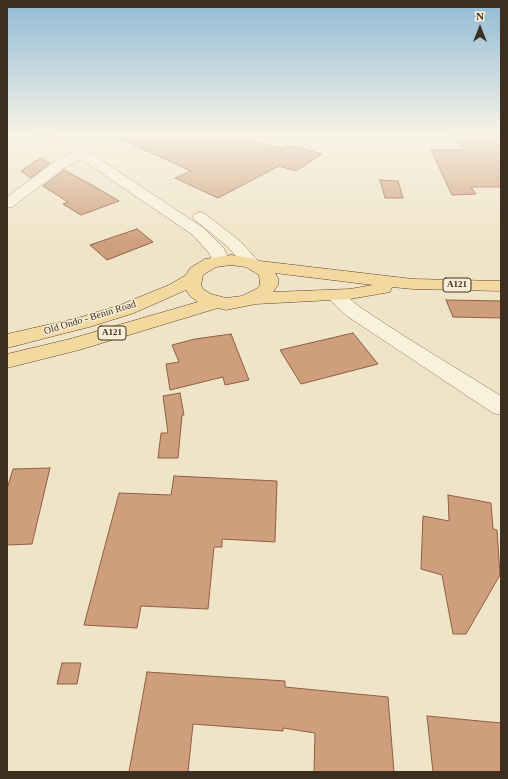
<!DOCTYPE html>
<html>
<head>
<meta charset="utf-8">
<style>
	body { margin:0 }
	#map { position:relative; width:508px; height:779px; overflow:hidden; background:#f0e4c8; font-family:"Times New Roman",serif }
	canvas { display:block }
	.frame { position:absolute; inset:0; border:8px solid #3d2e20; pointer-events:none }
	.north { position:absolute; left:460px; top:8px; width:40px; height:40px; -webkit-text-stroke:3px #f7eed8; paint-order:stroke; rotate:0deg; font-size:11px; font-weight:700; line-height:16px; text-align:center; color:#3d2e20 }
	.north::after { content:''; display:block; margin:auto; width:14px; height:18px; background:#3d2e20; clip-path:polygon(50% 0,100% 100%,50% 72%,0 100%) }
</style>
</head>
<body>
<div id="map">
<canvas width="508" height="779"></canvas>
<div class="frame"></div>
<div class="north">N</div>
</div>
<script>
const g = document.querySelector('canvas').getContext('2d');
g.lineJoin = 'round';
function fill(path, color) { g.fillStyle = color; g.fill(path, 'evenodd'); }
const shape = rows => new Path2D(rows.map(r => 'M' + r).join(''));
function strokePath(path, color, width, dash) { g.strokeStyle = color; g.lineWidth = width; g.lineCap = dash ? 'butt' : 'round'; g.setLineDash(dash || []); g.stroke(path); }
function drawText(font, color, halo, rows, align = 'center') {
  g.font = font + ' "Times New Roman",serif'; g.lineWidth = 3; g.setLineDash([]); g.textBaseline = 'middle'; g.strokeStyle = halo; g.fillStyle = color; for (const [text, x, y, turn = 0] of rows) {
    g.save(); g.translate(x, y); g.rotate((+turn || 0) * Math.PI / 180); g.textAlign = isNaN(turn) ? turn : align; if (halo) g.strokeText(text, 0, 0); g.fillText(text, 0, 0); g.restore();
  }
}
const building = shape([
	[454,135,501,135,501,187,471,187,476,194,452,195,431,150,464,150,454,135],
	[119,138,248,140,282,148,288,145,322,154,296,171,279,166,218,198,175,178,191,171,119,138],
	[40,158,50,163,31,178,21,171,40,158],
	[64,170,92,185,119,201,81,215,63,204,68,202,43,186,64,170],
	[380,180,398,181,403,198,385,198,380,180],
	[137,229,153,242,107,260,90,245,137,229],
	[446,300,501,301,501,318,453,317,446,300],
	[353,333,378,364,301,384,280,350,353,333],
	[231,334,249,380,225,385,223,377,170,390,166,364,179,362,172,345,195,339,231,334],
	[180,393,184,415,182,415,178,458,158,458,161,433,168,433,163,396,180,393],
	[50,468,32,544,7,545,7,489,13,469,50,468],
	[174,476,277,481,275,542,222,539,222,547,214,547,208,609,141,606,137,628,84,625,119,493,171,495,174,476],
	[448,495,491,503,493,529,497,530,500,575,466,634,453,634,442,575,421,569,423,516,449,521,448,495],
	[62,663,81,663,77,684,57,684,62,663],
	[147,672,285,681,285,687,388,697,394,772,314,772,315,733,283,728,283,731,193,724,188,772,129,772,147,672],
	[427,716,501,723,501,772,433,772,427,716]
]);
fill(building, '#cf9f7d');
strokePath(building, '#8d5f41', 1);
const minor = shape([
	[36,135,53,135,86,150,205,229,223,247,230,261,227,265,221,266,215,265,209,253,193,235,81,159,63,169,12,207,7,208,7,197,53,163,71,153,38,138,36,135],
	[200,212,205,214,240,241,260,263,257,267,251,268,245,267,228,247,195,220,192,217,195,214,200,212],
	[334,290,340,291,361,308,407,338,501,396,501,415,493,413,347,316,325,295,328,291,334,290]
]);
const major = shape([
	[231,255,251,258,260,261,413,279,501,281,501,291,413,289,392,287,390,292,350,299,256,304,226,310,218,308,79,350,7,368,7,354,70,339,198,302,190,296,186,290,134,313,89,327,7,348,7,334,78,318,120,305,169,285,186,275,190,268,205,259,231,255],
	[231,265,246,267,259,275,260,285,258,288,242,296,226,298,211,294,203,289,201,285,203,275,216,267,231,265],
	[275,273,373,285,350,289,273,292,278,285,278,278,275,273]
]);
strokePath(minor, '#8d765c', 1);
strokePath(major, '#5b4430', 1);
fill(minor, '#faf1dc');
fill(major, '#f3d9a0');
const sky = g.createLinearGradient(0, 0, 0, 244);
sky.addColorStop(0, '#8fbad6');
sky.addColorStop(0.55, '#f8f3e6');
sky.addColorStop(1, '#f8f3e600');
g.fillStyle = sky;
g.fillRect(0, 0, 508, 244);
for (const [x, y, w] of [
	[457,285,28],
	[112,333,28]
]) { const box = new Path2D(); box.roundRect(x - w / 2, y - 7, w, 14, 3); g.fillStyle = '#f7eed8'; g.fill(box); strokePath(box, '#3d2e20', 1); }
drawText('bold 9px', '#3d2e20', null, [
	["A121",457,285],
	["A121",112,333]
]);
drawText('10px', '#3d2e20', '#f7eed8', [
	["Old Ondo - Benin Road",90,318,-17]
]);
</script>
</body>
</html>
